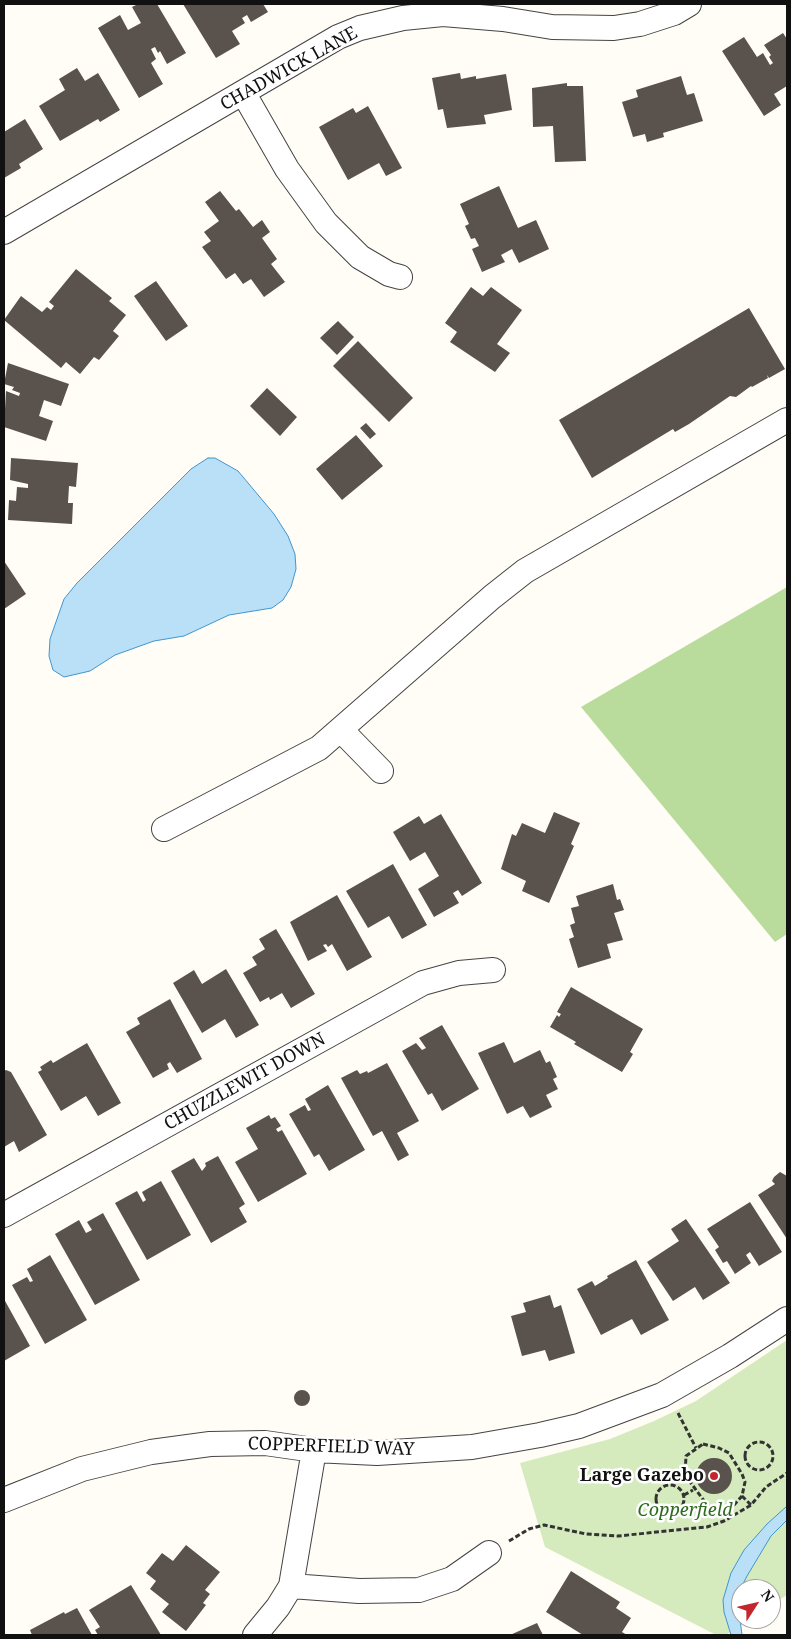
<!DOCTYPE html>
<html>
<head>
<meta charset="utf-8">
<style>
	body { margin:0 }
	#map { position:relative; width:791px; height:1639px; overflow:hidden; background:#fffdf5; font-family:"Noto Serif",serif }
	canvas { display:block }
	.frame { position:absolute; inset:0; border:5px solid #111; pointer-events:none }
	.north { position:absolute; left:731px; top:1579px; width:50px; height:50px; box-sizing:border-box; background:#fff; border:1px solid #a0a0a0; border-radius:50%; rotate:55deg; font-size:14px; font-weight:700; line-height:20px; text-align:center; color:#111 }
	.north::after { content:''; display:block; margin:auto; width:18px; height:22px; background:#c4262e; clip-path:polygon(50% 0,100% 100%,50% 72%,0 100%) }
</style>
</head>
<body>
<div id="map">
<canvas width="791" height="1639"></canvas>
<div class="frame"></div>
<div class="north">N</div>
</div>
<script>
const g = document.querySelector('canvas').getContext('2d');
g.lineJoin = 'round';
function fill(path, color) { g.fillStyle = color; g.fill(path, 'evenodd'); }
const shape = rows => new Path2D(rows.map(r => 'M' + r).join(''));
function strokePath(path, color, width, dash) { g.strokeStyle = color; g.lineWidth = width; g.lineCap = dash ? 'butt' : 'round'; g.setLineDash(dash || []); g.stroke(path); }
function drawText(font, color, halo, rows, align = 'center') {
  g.font = font + ' "Noto Serif",serif'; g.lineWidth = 5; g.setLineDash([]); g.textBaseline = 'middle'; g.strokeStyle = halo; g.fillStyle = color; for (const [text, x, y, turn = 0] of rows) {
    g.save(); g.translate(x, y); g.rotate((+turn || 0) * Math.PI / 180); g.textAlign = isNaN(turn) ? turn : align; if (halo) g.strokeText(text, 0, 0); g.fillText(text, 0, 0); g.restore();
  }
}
fill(shape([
	[787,1340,787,1595,771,1605,771,1589,741,1589,741,1619,750,1619,726,1635,716,1635,545,1547,520,1463,610,1439,654,1421,696,1401]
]), '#d5ebbd');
fill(shape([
	[787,587,787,934,775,942,581,707]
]), '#b9dc9c');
const water = shape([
	[208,458,215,458,238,471,274,514,288,536,295,554,296,569,291,587,283,600,272,608,229,615,184,636,154,641,115,655,90,671,64,677,53,670,49,656,50,639,64,599,77,583,191,469,208,458],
	[787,1506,787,1520,771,1536,747,1576,737,1596,742,1635,731,1635,724,1612,723,1600,731,1573,744,1550,767,1524,787,1506]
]);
fill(water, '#b9e0f7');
strokePath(water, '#3f96cf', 1);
fill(shape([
	[138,4,157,4,186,53,167,64,160,51,158,53,155,47,151,49,156,59,151,63,163,84,139,98,98,28,120,15,128,30,141,23,132,7],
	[183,4,263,4,268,12,251,22,247,15,242,18,245,23,232,31,240,44,216,58],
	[783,33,787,39,787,86,774,94,781,105,764,116,722,51,744,37,757,57,763,53,770,65,773,63,769,57,771,55,764,45],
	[77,68,85,81,98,73,120,110,100,122,98,119,60,141,39,106,65,90,59,79],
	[460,73,461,79,476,76,476,79,506,74,512,110,484,115,486,124,447,128,443,109,438,110,432,78],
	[681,76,687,95,694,93,703,121,663,133,664,137,647,142,645,134,633,137,622,102,638,97,636,90],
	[567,83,567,86,583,86,586,161,555,162,553,126,533,127,532,88],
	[368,106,402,168,386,176,379,163,348,180,319,127,353,108,356,113],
	[25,119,43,149,19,164,21,168,4,178,4,132],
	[499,186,518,228,536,220,549,249,519,263,512,249,501,255,505,262,482,272,472,249,479,246,475,238,471,239,465,226,469,224,460,204],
	[220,191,236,211,239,209,253,227,262,220,270,232,262,238,277,259,271,264,285,282,264,297,251,279,243,284,235,273,226,279,202,247,211,241,204,232,219,221,205,202],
	[76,269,112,298,109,301,126,315,113,331,119,336,99,360,94,357,80,374,66,362,61,368,4,320,21,296,42,312,47,307,51,310,54,306,49,302],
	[156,281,188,326,166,341,134,296],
	[471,287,483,296,491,287,522,310,497,344,510,353,495,372,450,342,457,332,445,323],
	[749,308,785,369,769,378,767,375,768,378,752,387,751,386,736,397,730,396,689,424,675,432,673,429,592,478,559,420],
	[338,321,354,337,337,355,320,338],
	[358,341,413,398,389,422,333,366],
	[8,363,69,384,61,406,44,400,39,416,53,421,46,441,4,427,6,391,19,396,20,393,12,390,14,387,4,384],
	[267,388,297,417,280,436,250,406],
	[366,423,376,434,370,439,360,428],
	[356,435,383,466,342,500,316,469],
	[11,458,78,463,76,487,69,486,68,503,73,503,72,524,8,520,9,500,16,501,17,487,28,488,28,484,10,480],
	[4,561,26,594,4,609],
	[554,812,580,823,571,844,574,846,549,903,522,891,526,881,501,869,512,834,516,836,522,823,545,833],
	[441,814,482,883,462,896,458,890,453,893,459,903,434,917,418,889,439,876,425,852,410,861,393,832,419,816,424,824],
	[393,864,427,925,402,939,389,916,368,928,346,891],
	[613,884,617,900,620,899,624,910,614,913,623,940,607,944,611,958,578,968,569,939,574,937,570,925,575,923,571,908,579,906,576,896],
	[337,895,372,957,347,971,332,944,328,947,326,944,323,945,327,951,308,961,290,922],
	[276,929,315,994,291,1008,282,993,270,1000,269,997,260,1002,243,973,257,965,252,957,265,949,259,939],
	[226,969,259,1025,236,1038,225,1019,202,1033,173,983,194,970,202,984],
	[571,987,643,1029,630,1052,633,1054,622,1072,574,1044,576,1042,550,1027,557,1015,559,1017,561,1014,557,1012],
	[170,999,202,1059,177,1073,170,1062,167,1064,169,1069,153,1078,126,1032,140,1024,137,1018],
	[442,1025,479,1089,442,1111,432,1093,428,1095,402,1051,416,1043,422,1050,426,1048,419,1038],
	[504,1042,514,1063,540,1050,546,1063,550,1061,557,1077,553,1079,558,1089,546,1095,552,1107,530,1118,523,1106,507,1114,478,1053],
	[87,1043,121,1103,98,1116,86,1096,61,1111,38,1072,42,1070,40,1067,51,1060,53,1063],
	[387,1063,419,1121,397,1133,409,1155,398,1161,382,1131,373,1136,341,1078,357,1070,360,1074,367,1071,368,1073],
	[6,1070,11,1072,47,1135,19,1152,14,1141,4,1147,4,1071],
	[328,1085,365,1150,329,1171,319,1154,314,1157,289,1114,305,1105,308,1111,311,1110,305,1099],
	[269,1115,271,1119,275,1117,281,1126,276,1129,278,1132,282,1130,307,1174,258,1202,235,1162,258,1149,246,1128],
	[218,1156,245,1204,239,1208,247,1222,211,1243,171,1171,194,1158,202,1171,206,1166,205,1163],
	[780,1172,787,1176,787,1239,758,1195,775,1184,772,1181,774,1177],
	[161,1181,191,1235,147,1260,115,1203,137,1191,143,1202,146,1200,142,1192],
	[750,1202,782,1252,759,1266,750,1252,746,1255,751,1263,735,1274,727,1261,723,1263,715,1250,719,1247,707,1229],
	[103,1213,140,1280,95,1305,55,1234,79,1220,86,1233,92,1230,87,1222],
	[686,1219,730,1283,703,1300,695,1287,673,1301,647,1262,679,1241,671,1229],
	[50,1255,87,1320,45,1344,12,1285,27,1277,30,1282,33,1281,27,1269],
	[636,1260,669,1320,641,1335,632,1319,601,1335,577,1289,592,1281,595,1286,608,1278,607,1276],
	[550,1295,554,1308,561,1305,575,1353,549,1361,545,1350,522,1356,511,1316,526,1312,523,1303],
	[4,1299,30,1346,4,1361],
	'294 1398a8 8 0 1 1 16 0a8 8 0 1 1-16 0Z',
	'696 1476a18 18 0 1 1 36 0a18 18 0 1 1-36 0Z',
	[186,1545,220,1572,205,1590,210,1594,203,1603,206,1605,186,1631,162,1612,169,1604,150,1589,156,1581,146,1573,162,1553,173,1561],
	[571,1571,620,1602,616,1608,631,1618,622,1632,627,1635,583,1635,546,1612],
	[131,1585,161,1635,98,1635,95,1630,100,1627,89,1610],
	[77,1608,92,1635,32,1635,30,1630,64,1612,65,1614],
	[537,1623,543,1635,510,1635]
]), '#5a524d');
const minor = shape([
	[244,94,287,169,326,223,360,257,389,274,400,277],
	[4,232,338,37,360,28,403,18,443,14,503,19,552,27,614,28,640,24,674,13,689,4],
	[341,730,381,771],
	[164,829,319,748,492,597,525,571,787,420],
	[4,1215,423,983,459,973,493,970],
	[4,1500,82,1469,151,1452,210,1444,265,1443,314,1450,377,1453,472,1447,540,1435,579,1426,662,1395,730,1356,787,1319],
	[291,1586,359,1591,419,1590,452,1579,489,1553],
	[255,1635,278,1607,291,1586,314,1450]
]);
strokePath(minor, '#444', 26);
strokePath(shape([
	[678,1413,696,1448],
	'745 1456a14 14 0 1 1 28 0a14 14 0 1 1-28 0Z',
	[703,1444,719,1448,729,1453,742,1474,745,1482,742,1496,734,1505,727,1509,719,1510,708,1506,685,1475,686,1456,703,1444],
	'656 1499a14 14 0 1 1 28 0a14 14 0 1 1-28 0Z',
	[684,1495,693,1490],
	[742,1496,751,1505],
	[509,1541,529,1529,544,1525,586,1534,618,1536,707,1527,724,1521,751,1505,766,1487,787,1473]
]), '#333', 3, [5, 2.5]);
strokePath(minor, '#fff', 24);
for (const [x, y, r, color] of [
	[714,1476,5,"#c4262e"]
]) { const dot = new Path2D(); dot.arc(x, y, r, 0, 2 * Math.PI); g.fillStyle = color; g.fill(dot); strokePath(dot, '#fff', 2); }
drawText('18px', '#111', '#fff', [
	["CHADWICK LANE",289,69,-29],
	["CHUZZLEWIT DOWN",245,1082,-29],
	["COPPERFIELD WAY",331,1447,2]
]);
drawText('bold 18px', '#111', '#fff', [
	["Large Gazebo",704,1476]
], 'right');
drawText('italic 18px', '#2f6b1f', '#fff', [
	["Copperfield",685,1511]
]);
</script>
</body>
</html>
